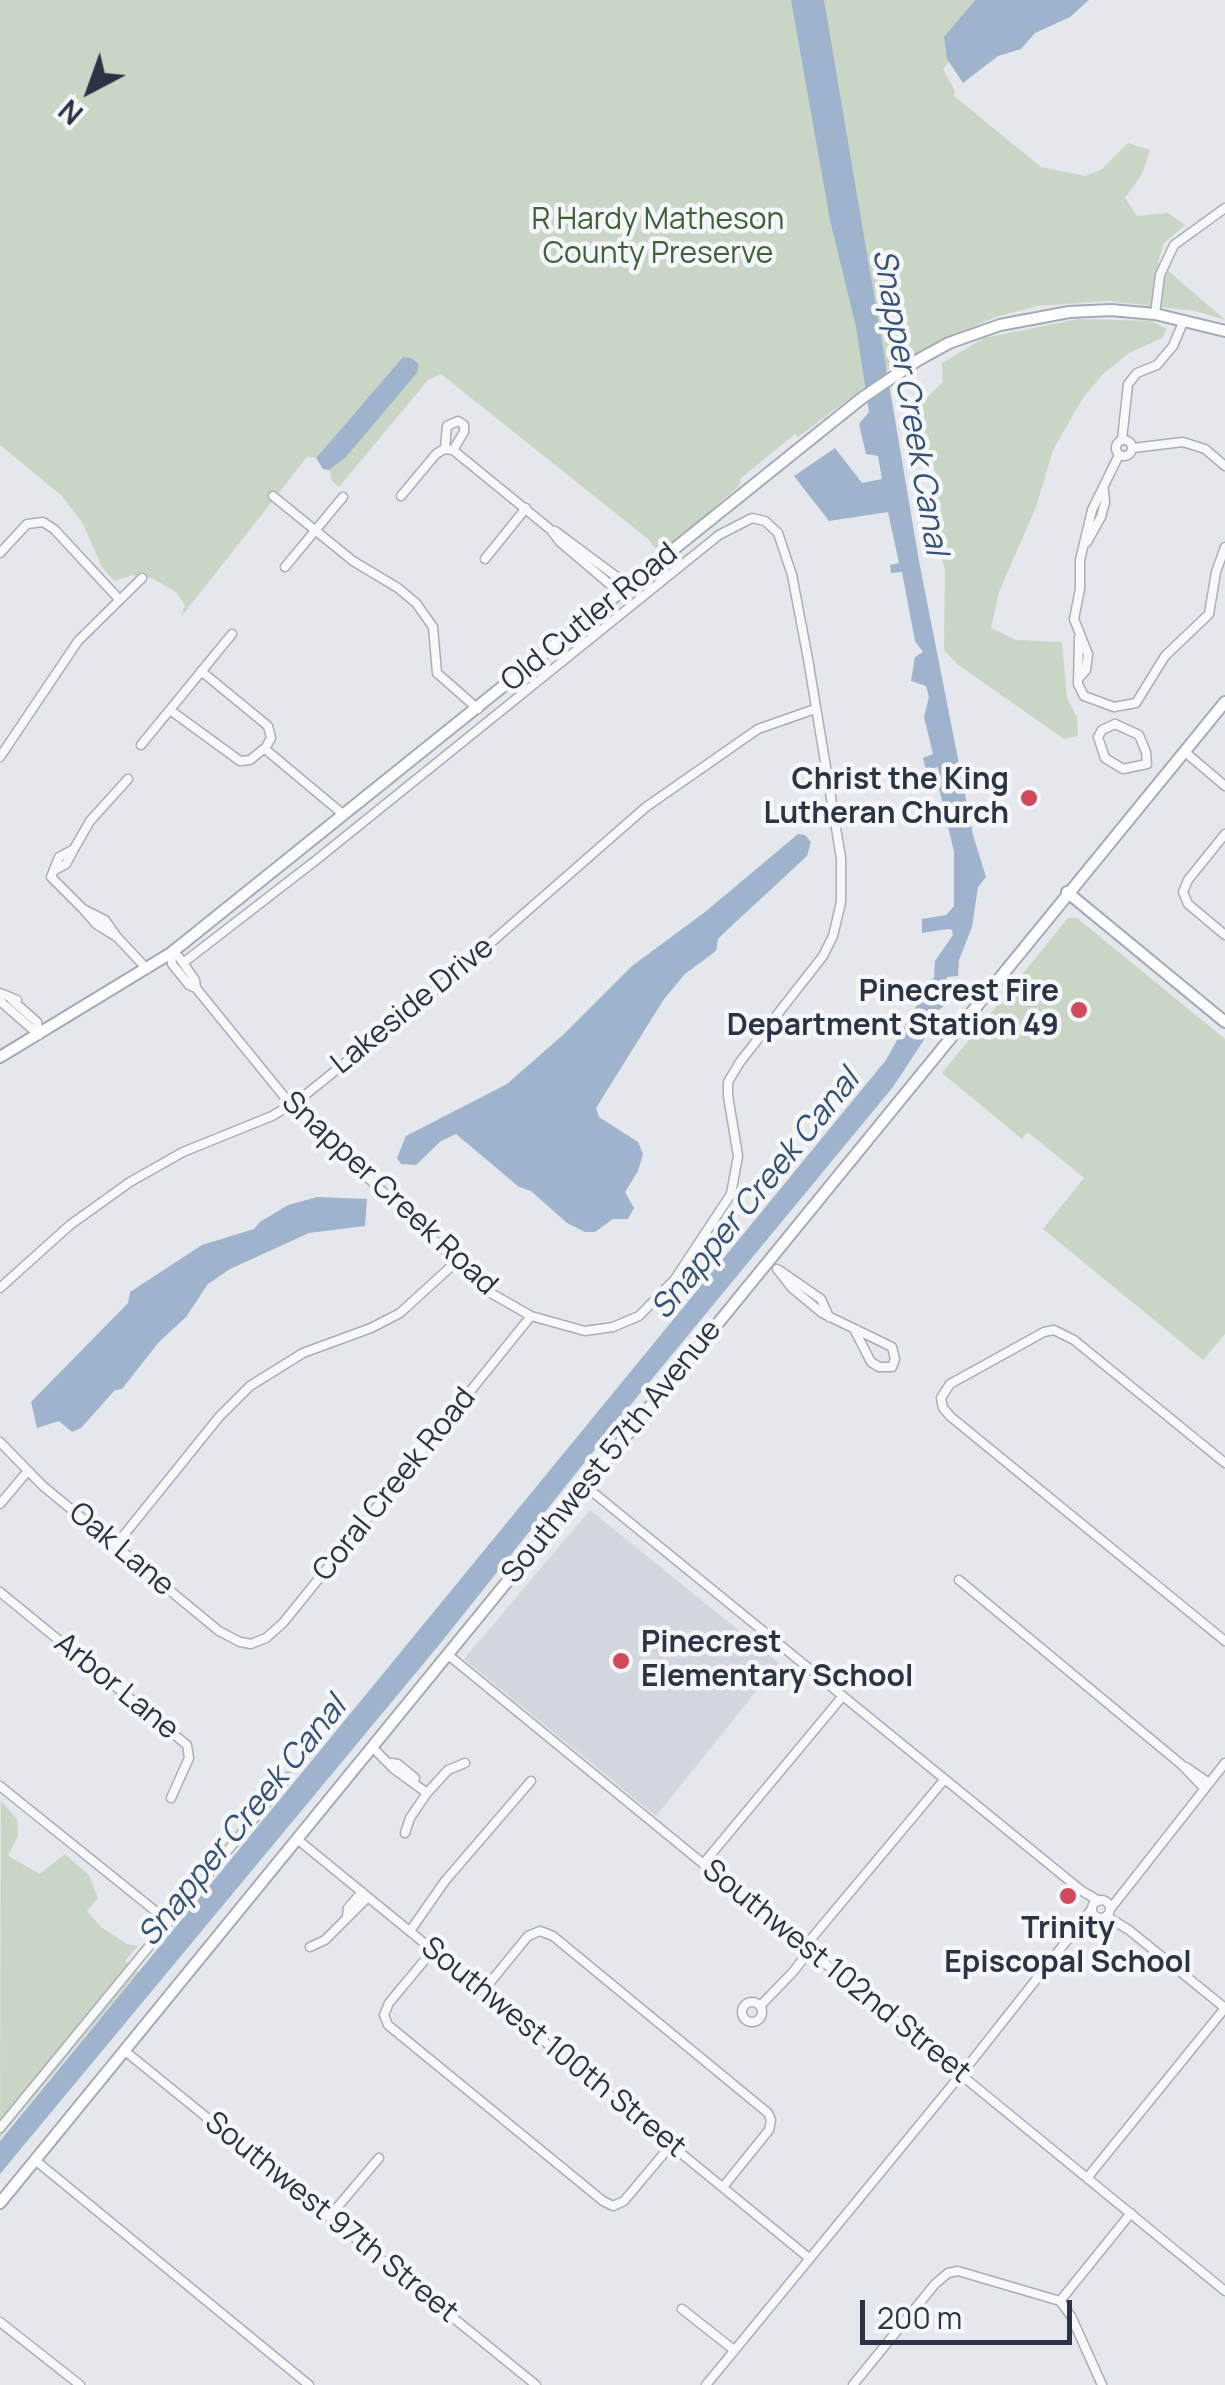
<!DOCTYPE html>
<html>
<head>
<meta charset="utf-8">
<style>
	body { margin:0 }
	#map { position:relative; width:1225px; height:2385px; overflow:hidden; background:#e4e7ec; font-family:Manrope,sans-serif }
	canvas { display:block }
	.north { position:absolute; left:40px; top:40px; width:100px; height:100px; -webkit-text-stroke:8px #f4f6f9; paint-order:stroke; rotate:221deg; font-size:28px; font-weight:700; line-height:40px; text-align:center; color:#2b3445 }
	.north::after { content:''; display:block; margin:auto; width:35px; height:45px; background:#2b3445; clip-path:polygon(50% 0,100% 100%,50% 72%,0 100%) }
	.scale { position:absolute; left:860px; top:2300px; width:212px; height:45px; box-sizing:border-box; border:5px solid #2b3445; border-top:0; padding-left:12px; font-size:30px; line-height:35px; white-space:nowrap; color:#2b3445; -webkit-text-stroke:8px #f4f6f9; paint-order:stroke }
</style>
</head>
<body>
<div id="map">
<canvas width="1225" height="2385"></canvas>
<div class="north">N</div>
<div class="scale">200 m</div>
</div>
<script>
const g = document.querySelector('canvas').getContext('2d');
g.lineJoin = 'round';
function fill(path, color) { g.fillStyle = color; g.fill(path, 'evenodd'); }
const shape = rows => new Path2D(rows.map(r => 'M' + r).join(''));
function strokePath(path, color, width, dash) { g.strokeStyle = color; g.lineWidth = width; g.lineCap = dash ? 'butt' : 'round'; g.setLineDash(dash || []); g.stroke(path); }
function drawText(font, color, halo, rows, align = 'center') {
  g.font = font + ' Manrope,sans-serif'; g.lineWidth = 9; g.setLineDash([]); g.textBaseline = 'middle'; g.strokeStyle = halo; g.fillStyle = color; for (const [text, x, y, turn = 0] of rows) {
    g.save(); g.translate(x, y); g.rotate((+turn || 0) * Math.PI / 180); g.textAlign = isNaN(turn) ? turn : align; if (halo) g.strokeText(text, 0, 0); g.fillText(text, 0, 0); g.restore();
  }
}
fill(shape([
	[590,1510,779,1663,656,1816,464,1659]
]), '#d2d6de');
fill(shape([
	[0,0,1001,0,943,69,955,91,954,96,1041,167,1086,176,1102,169,1128,143,1150,150,1142,174,1125,198,1137,216,1168,213,1185,225,1164,243,1158,262,1225,320,1195,311,1108,301,1037,306,996,317,932,345,887,370,887,367,864,380,865,387,798,437,795,434,741,478,739,486,672,544,655,548,648,539,441,374,428,380,339,487,332,481,329,470,345,458,403,357,316,458,307,457,181,617,185,605,176,592,152,578,133,575,114,581,102,567,82,522,61,495,0,445],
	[1078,319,1151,321,1167,329,1162,338,1129,353,1103,374,1083,398,1053,450,1036,507,999,592,991,628,1016,640,1062,642,1067,698,1077,717,1078,736,1064,739,957,664,944,650,945,570,928,510,931,497,940,485,912,412,943,382,942,363,984,338],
	[1068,918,1077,918,1225,1039,1225,1334,1203,1360,1043,1229,1084,1178,1028,1132,1022,1139,942,1073],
	[1,1801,17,1819,18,1836,8,1856,40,1874,65,1854,89,1875,98,1898,87,1911,101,1927,127,1944,138,1946,125,1961,138,1972,0,2138]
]), '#c9d6c5');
fill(shape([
	[791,0,824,0,919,561,973,835,986,877,978,887,972,927,959,960,958,976,947,977,943,1007,935,1012,929,1032,893,1087,628,1408,439,1645,0,2174,0,2141,886,1060,921,997,923,983,934,978,935,961,953,935,952,930,948,929,922,933,922,919,946,915,954,906,954,852,939,788,931,789,929,783,940,780,938,767,926,770,923,758,933,754,924,717,929,697,926,686,911,681,915,657,923,652,915,641,902,572,891,573,890,565,899,563,888,512,829,521,794,476,835,448,862,483,882,479,878,456,866,454,859,424,869,412,856,327,830,220],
	[975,0,1089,0,1070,17,1035,33,1021,49,998,56,963,83,947,59,944,37],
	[403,357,411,358,419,364,417,373,345,458,329,470,323,469,316,458],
	[798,834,805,835,811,842,807,856,725,932,718,939,716,951,685,974,664,999,596,1108,599,1117,638,1142,643,1154,638,1171,625,1192,634,1208,628,1219,613,1219,595,1232,585,1232,567,1223,531,1191,519,1187,456,1134,441,1141,416,1165,401,1164,397,1158,406,1136,507,1084,564,1034,632,966,705,912],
	[317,1197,367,1199,365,1226,309,1233,230,1269,208,1284,186,1317,159,1342,122,1389,115,1390,81,1428,72,1432,59,1421,37,1428,31,1402,128,1303,130,1292,202,1245,254,1229,260,1222,288,1205]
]), '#9fb4cc');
const minor = shape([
	[1155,314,1160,275,1174,245,1225,208],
	'1116 448a8 8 0 1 1 16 0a8 8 0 1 1-16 0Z',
	[1122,440,1128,384,1137,373,1157,365,1173,346,1184,320],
	[445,448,447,426,458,421,464,425,464,432,453,450],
	[1133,448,1183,442,1205,449,1225,466],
	[273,496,353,561,398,588,416,603,433,627,437,673,478,709],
	[401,496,436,454,444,449,453,450,551,530,560,542,620,593],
	[555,531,629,586],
	[1087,542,1101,517,1105,502,1104,491],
	[0,553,27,524,43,522,54,529,118,598],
	[485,559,526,508],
	[285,567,343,497],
	[1079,637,1078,684,1084,696,1114,707,1136,703,1165,656,1209,614,1216,572,1225,547],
	[1080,677,1086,670,1088,654,1074,619,1080,589,1080,560,1092,510,1119,455],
	[170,710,240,761,250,760,266,747,271,738,268,726,201,671],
	[1115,724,1139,735,1146,752,1147,764,1123,769,1105,758,1098,737,1102,730,1115,724],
	[141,745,232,634],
	[265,749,344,815],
	[1185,752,1225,786],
	[0,757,78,641,142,578],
	[1225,834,1188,880,1183,892,1188,904,1225,935],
	[74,849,90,821,128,779],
	[55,870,66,864,74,849,59,857,51,877,83,909],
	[83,909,105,920,117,937,96,924,83,909],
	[117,937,147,969],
	[171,953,179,957,195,980,196,988,291,1105,489,1292,531,1316,585,1331,613,1327,639,1316,675,1279,731,1194,738,1156,728,1096,728,1082,740,1062,823,956,833,936,841,902,841,858,808,659,792,575,778,533,765,521,752,518,719,535,315,861,183,963],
	[171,954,172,964,189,985,196,988],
	[0,993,17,1000],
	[12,1000,37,1022,39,1033],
	[0,1001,39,1035],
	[777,1269,792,1288,822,1313,892,1347,895,1359,892,1367,879,1367,871,1362,854,1329],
	[779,1270,821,1299,829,1317],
	[0,1288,70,1225,130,1182,183,1152,272,1116,299,1100,455,974,646,807,758,729,815,709],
	[0,1442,43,1486,219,1631,240,1642,251,1644,266,1638,283,1623,531,1316],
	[1225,1463,1074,1340,1054,1330,1044,1332,950,1384,941,1398,943,1408,951,1417,1225,1641],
	[584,1485,1082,1891,1099,1901],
	[0,1504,27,1472],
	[115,1546,219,1417,250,1386,303,1353,371,1328,400,1313,456,1262],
	[959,1580,1182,1765,1204,1788],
	[0,1592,187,1745,189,1758,171,1798],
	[447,1654,1225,2291],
	[372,1747,394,1769,427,1793],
	[392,1763,398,1764,415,1778,414,1782],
	[1186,1767,1209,1783],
	[0,1786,169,1922],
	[405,1833,410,1818,427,1793,448,1770,465,1763],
	[297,1839,809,2258],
	[703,1864,842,1697],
	'1092 1909a9 9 0 1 1 18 0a9 9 0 1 1-18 0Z',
	[1111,1908,1225,1763],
	[347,1916,348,1908,362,1892],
	[1106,1916,1129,1930,1225,2008],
	[410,1931,445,1881,531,1781],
	[310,1947,325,1940,368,1897],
	[433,1950,389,2003,384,2015,388,2025,603,2201,613,2206,624,2201,671,2145],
	[483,1991,528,1936,540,1931,553,1936,768,2113,771,2120,769,2130,723,2187],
	'742 2012a10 10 0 1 1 20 0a10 10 0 1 1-20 0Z',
	[760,2006,793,1972,803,1959,811,1939,944,1780],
	[125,2051,536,2385],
	[0,2128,288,1777],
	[35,2160,309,2385],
	[1087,2178,1225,2008],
	[329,2217,379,2158],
	[1060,2301,1131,2213],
	[682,2309,734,2350],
	[0,2322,80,2385],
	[706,2385,967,2067,1091,1910],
	[853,2385,935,2284,948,2273,958,2271,1060,2301,1071,2316,1102,2385]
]);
const major = shape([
	[1067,892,1225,1022],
	[0,1057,171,953,862,398,918,360,949,343,1000,325,1069,312,1111,310,1155,314,1225,331],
	[0,2203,1225,702]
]);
strokePath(minor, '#a9aeb7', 11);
strokePath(major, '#a3abb8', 14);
strokePath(minor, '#f7f8fa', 8);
strokePath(major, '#fff', 10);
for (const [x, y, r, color] of [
	[1029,798,10,"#d1495b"],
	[1079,1010,10,"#d1495b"],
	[621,1661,10,"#d1495b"],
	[1068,1896,10,"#d1495b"]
]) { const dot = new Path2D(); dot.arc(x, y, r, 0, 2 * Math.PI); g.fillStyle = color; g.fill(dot); strokePath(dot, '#f4f6f9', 4); }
drawText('30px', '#3f6138', '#f4f6f9', [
	["R Hardy Matheson",658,221],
	["County Preserve",658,255]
]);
drawText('30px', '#2b3445', '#f4f6f9', [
	["Old Cutler Road",590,618,-39],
	["Lakeside Drive",413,1006,-39],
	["Snapper Creek Road",389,1194,43],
	["Southwest 57th Avenue",612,1452,-51],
	["Coral Creek Road",395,1485,-51],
	["Oak Lane",121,1550,40],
	["Arbor Lane",116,1687,39],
	["Southwest 102nd Street",836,1972,39],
	["Southwest 100th Street",553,2048,39],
	["Southwest 97th Street",331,2218,39]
]);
drawText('bold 30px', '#2b3445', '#f4f6f9', [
	["Christ the King",1009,781],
	["Lutheran Church",1009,815],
	["Pinecrest Fire",1059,993],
	["Department Station 49",1059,1027],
	["Pinecrest",641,1644,"left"],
	["Elementary School",641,1678,"left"],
	["Trinity",1068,1930,"center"],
	["Episcopal School",1068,1964,"center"]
], 'right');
drawText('italic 32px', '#34527a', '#f4f6f9', [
	["Snapper Creek Canal",909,402,80],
	["Snapper Creek Canal",756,1195,-51],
	["Snapper Creek Canal",243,1822,-51]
]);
</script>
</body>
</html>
